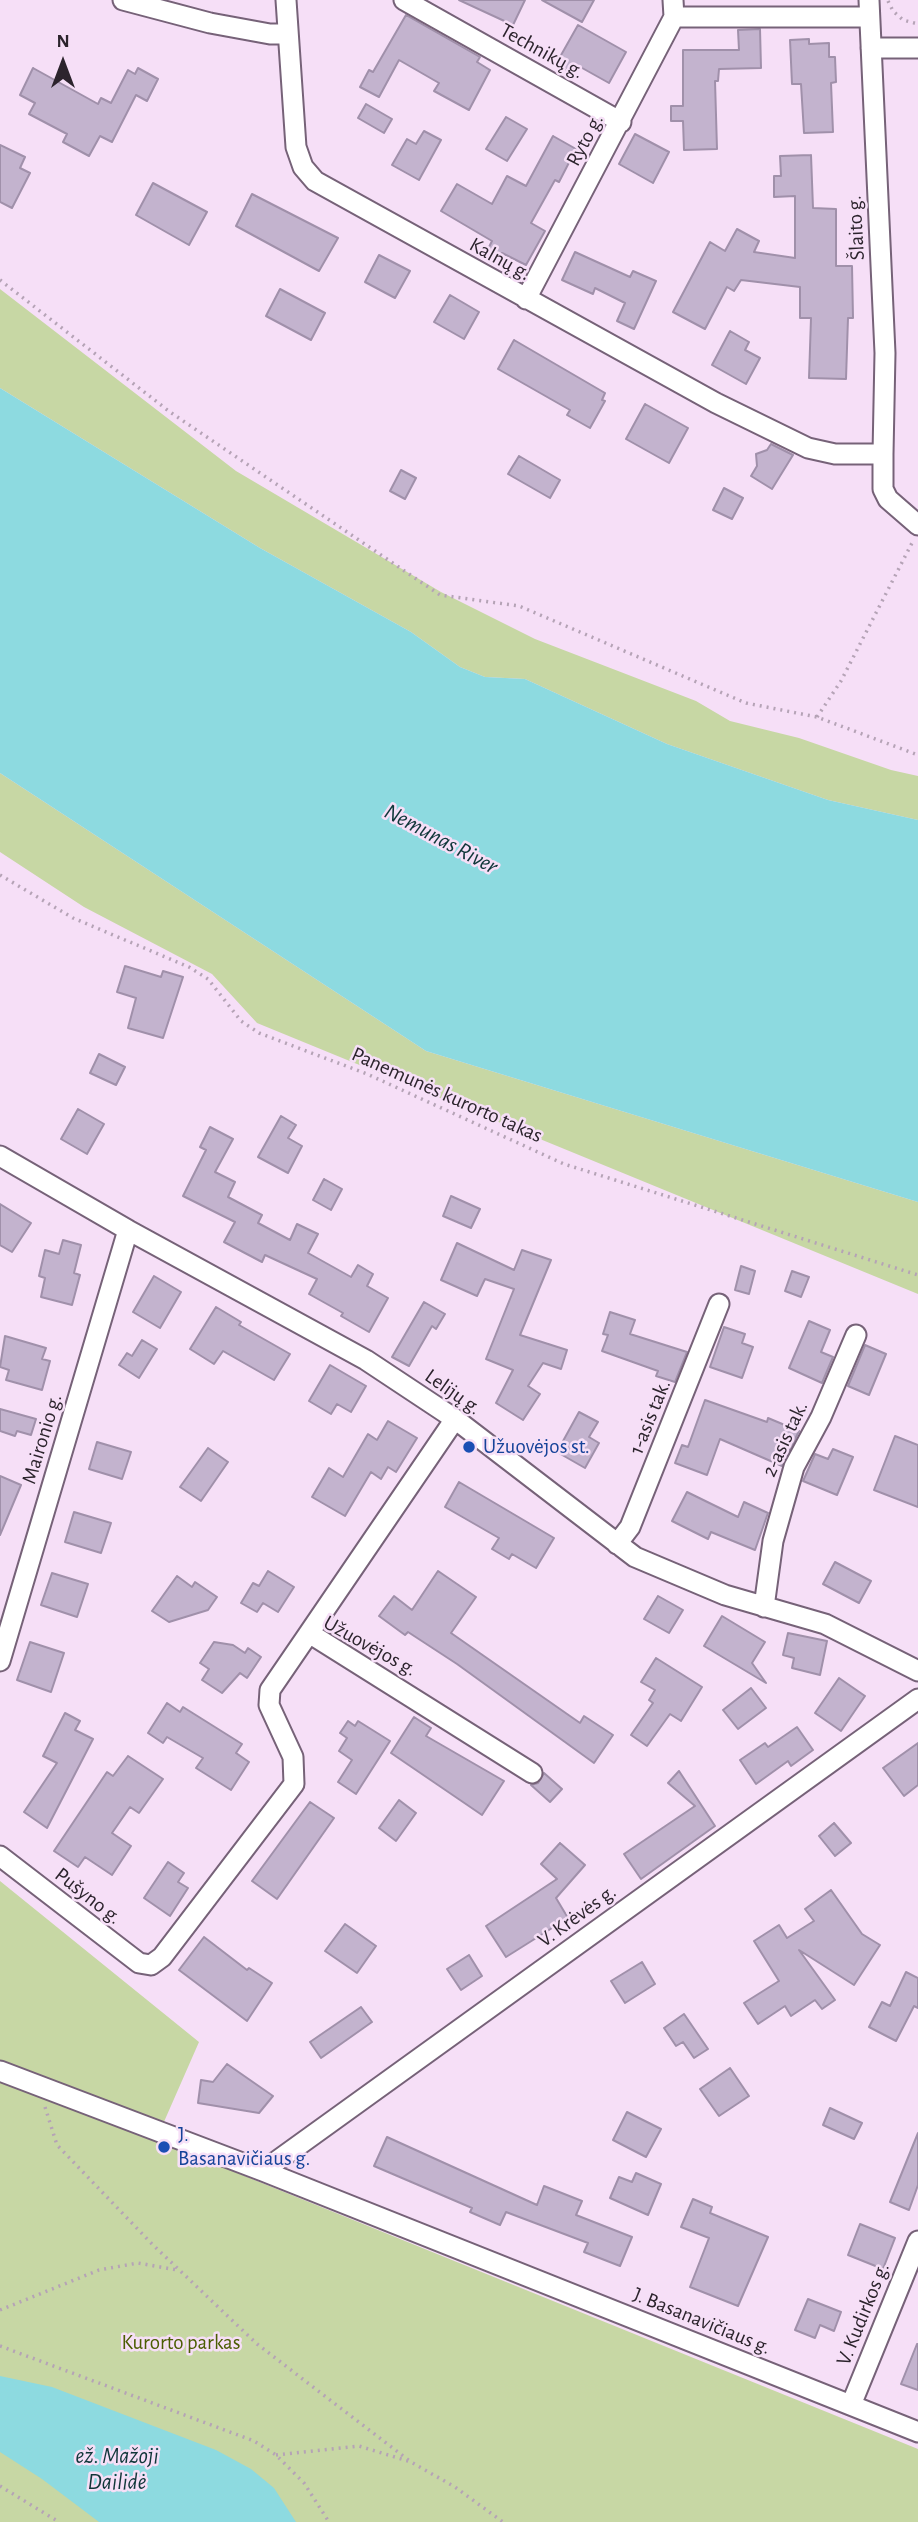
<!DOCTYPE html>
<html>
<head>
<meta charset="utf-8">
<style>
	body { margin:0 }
	#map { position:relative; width:918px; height:2522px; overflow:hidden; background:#f6dff7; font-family:"Alegreya Sans",sans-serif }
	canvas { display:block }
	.north { position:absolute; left:28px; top:28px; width:70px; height:70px; -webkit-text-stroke:5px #f6dff7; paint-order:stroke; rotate:0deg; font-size:19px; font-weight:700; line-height:28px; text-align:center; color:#2c242d }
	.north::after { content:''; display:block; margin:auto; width:24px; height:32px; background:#2c242d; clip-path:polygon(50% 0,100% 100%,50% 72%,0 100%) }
</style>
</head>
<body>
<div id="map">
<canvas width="918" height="2522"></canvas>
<div class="north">N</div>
</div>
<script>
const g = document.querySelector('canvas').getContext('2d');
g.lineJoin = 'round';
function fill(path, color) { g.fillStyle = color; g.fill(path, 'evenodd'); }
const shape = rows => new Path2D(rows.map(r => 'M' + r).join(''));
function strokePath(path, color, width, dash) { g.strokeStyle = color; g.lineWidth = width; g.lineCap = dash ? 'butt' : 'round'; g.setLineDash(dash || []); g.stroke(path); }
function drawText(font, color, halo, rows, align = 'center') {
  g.font = font + ' "Alegreya Sans",sans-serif'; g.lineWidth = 5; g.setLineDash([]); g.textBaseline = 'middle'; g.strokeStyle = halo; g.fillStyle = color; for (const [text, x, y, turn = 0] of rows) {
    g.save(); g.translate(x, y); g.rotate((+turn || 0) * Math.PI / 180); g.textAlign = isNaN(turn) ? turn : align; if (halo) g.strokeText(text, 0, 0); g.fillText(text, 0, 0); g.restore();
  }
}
fill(shape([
	[0,289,236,471,441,592,535,639,696,701,730,721,799,738,891,770,918,776,918,820,828,800,667,744,525,679,485,677,460,667,411,632,260,548,0,388],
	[0,773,426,1051,918,1202,918,1294,257,1023,212,974,84,907,0,852],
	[0,1881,199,2042,156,2140,918,2449,918,2522,0,2522]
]), '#c7d7a4');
fill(shape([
	[0,388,260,548,411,632,460,667,485,677,525,679,667,744,828,800,918,820,918,1202,426,1051,0,773],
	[0,2376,52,2387,216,2450,251,2469,274,2488,296,2522,99,2522,42,2479,0,2452]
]), '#8ddae0');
const building = shape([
	[459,0,525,0,513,25,459,0],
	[542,0,594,0,582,22,542,0],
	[406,15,480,57,477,62,490,70,469,110,434,91,439,83,399,60,379,97,360,87,369,70,373,72,406,15],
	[578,25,626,52,609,83,575,64,571,72,556,64,578,25],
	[760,29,761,68,719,69,718,81,715,81,717,149,684,150,683,121,671,121,671,106,683,106,683,50,739,50,738,30,760,29],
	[809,39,809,44,829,43,829,57,835,57,836,82,831,83,833,132,804,133,801,84,792,84,790,40,809,39],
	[33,68,98,104,101,98,111,103,128,70,135,74,138,68,158,79,147,101,136,95,112,142,100,136,89,156,63,142,67,134,29,114,35,103,20,95,33,68],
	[366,104,392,119,384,133,358,118,366,104],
	[506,117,527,129,507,161,486,149,506,117],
	[424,131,441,140,419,180,392,165,407,139,416,144,424,131],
	[635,134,669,152,653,183,619,164,635,134],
	[553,136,576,149,559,182,555,180,531,223,545,231,526,265,502,253,498,261,485,255,492,241,441,211,457,184,492,204,507,176,526,186,553,136],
	[0,145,25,157,20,168,30,173,12,208,0,202,0,145],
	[811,155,813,208,836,209,836,266,852,266,853,318,848,318,846,379,809,378,811,318,800,318,800,287,741,280,734,291,727,287,705,329,673,312,710,242,725,251,737,229,759,241,754,252,795,258,795,196,774,197,774,176,781,176,780,156,811,155],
	[153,183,207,212,189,245,136,215,153,183],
	[252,194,338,238,319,271,236,226,252,194],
	[575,252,630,277,633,271,656,281,634,329,617,321,625,303,595,288,593,294,562,280,575,252],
	[379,255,410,271,395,298,365,282,379,255],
	[280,289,325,313,311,340,266,316,280,289],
	[450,295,479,312,464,339,434,322,450,295],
	[730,331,749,342,745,350,760,358,746,384,712,365,730,331],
	[514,340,605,393,602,400,605,401,590,428,567,415,570,410,498,369,514,340],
	[645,404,688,428,669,463,626,439,645,404],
	[771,444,793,455,772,489,751,476,757,466,756,454,767,450,771,444],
	[519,456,560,480,550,498,508,474,519,456],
	[401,470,416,478,405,499,390,491,401,470],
	[724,488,743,498,732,519,713,510,724,488],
	[125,966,161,977,163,971,183,977,163,1038,128,1028,136,998,117,992,125,966],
	[99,1054,125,1067,116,1085,90,1073,99,1054],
	[78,1109,104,1124,87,1154,61,1139,78,1109],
	[281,1116,296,1125,288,1138,302,1146,288,1173,258,1157,281,1116],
	[210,1127,233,1139,215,1172,235,1182,228,1197,262,1215,258,1223,290,1240,297,1224,318,1234,308,1253,351,1277,358,1265,373,1274,367,1286,388,1298,369,1332,341,1316,343,1313,309,1294,317,1279,265,1255,262,1262,224,1242,235,1222,183,1196,206,1150,200,1147,210,1127],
	[324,1179,342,1189,331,1210,313,1200,324,1179],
	[451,1196,480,1209,471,1228,443,1216,451,1196],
	[0,1204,31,1223,12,1252,0,1245,0,1204],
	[63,1240,81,1245,74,1273,80,1275,72,1305,41,1297,45,1278,39,1276,45,1250,59,1254,63,1240],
	[457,1243,514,1270,522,1250,551,1260,520,1335,567,1350,561,1369,543,1363,528,1386,540,1394,523,1420,496,1403,513,1370,486,1359,514,1289,485,1279,477,1296,441,1280,457,1243],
	[741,1266,755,1271,749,1294,735,1290,741,1266],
	[792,1271,809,1277,801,1297,785,1291,792,1271],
	[154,1276,181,1292,160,1328,133,1312,154,1276],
	[424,1302,445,1314,436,1329,432,1326,409,1366,392,1357,424,1302],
	[216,1307,241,1322,239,1325,290,1354,274,1380,223,1351,214,1364,190,1349,216,1307],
	[610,1312,635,1320,630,1334,687,1352,675,1382,656,1376,658,1371,602,1351,608,1335,603,1334,610,1312],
	[809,1321,830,1330,821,1352,833,1357,822,1383,789,1368,809,1321],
	[724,1327,745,1334,742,1343,753,1347,742,1378,710,1367,724,1327],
	[5,1336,46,1348,42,1359,50,1361,42,1390,6,1380,9,1370,0,1367,5,1336],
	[142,1340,157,1349,139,1378,119,1365,127,1353,132,1356,142,1340],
	[865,1345,886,1354,869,1395,848,1386,865,1345],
	[330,1365,366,1386,351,1412,337,1404,331,1414,309,1401,330,1365],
	[705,1400,767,1422,768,1418,799,1431,782,1466,720,1439,707,1475,675,1463,682,1445,688,1447,705,1400],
	[0,1409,36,1419,31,1435,17,1431,15,1436,0,1431,0,1409],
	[579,1412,598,1422,589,1437,599,1443,585,1468,557,1452,579,1412],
	[388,1421,417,1438,396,1472,388,1467,381,1479,371,1472,345,1516,312,1497,329,1468,343,1477,368,1434,377,1440,388,1421],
	[895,1436,918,1445,918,1507,874,1490,895,1436],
	[97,1442,131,1452,122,1479,89,1469,97,1442],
	[208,1448,228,1462,201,1501,180,1487,208,1448],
	[833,1449,853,1457,837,1495,803,1481,815,1454,828,1459,833,1449],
	[0,1476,21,1485,0,1535,0,1476],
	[459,1482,554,1538,536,1568,512,1554,509,1559,492,1549,499,1538,445,1507,459,1482],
	[687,1492,738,1517,744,1502,768,1513,755,1550,711,1532,708,1539,672,1521,687,1492],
	[74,1512,111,1523,101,1553,65,1542,74,1512],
	[835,1562,871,1581,859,1603,823,1584,835,1562],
	[268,1571,294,1587,278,1612,263,1603,257,1612,241,1603,253,1583,259,1586,268,1571],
	[438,1571,476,1597,451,1633,580,1723,584,1716,613,1735,594,1763,457,1664,408,1632,405,1635,379,1616,394,1596,412,1610,438,1571],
	[52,1573,88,1584,77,1617,41,1605,52,1573],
	[177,1576,192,1587,195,1582,217,1597,208,1610,169,1622,152,1611,177,1576],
	[658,1596,683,1610,669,1633,644,1619,658,1596],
	[722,1616,765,1642,752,1663,766,1683,704,1646,722,1616],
	[788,1633,827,1641,820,1675,792,1668,794,1658,783,1655,788,1633],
	[30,1642,64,1653,51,1692,17,1680,30,1642],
	[214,1642,233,1645,245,1653,248,1648,261,1657,247,1678,240,1673,222,1693,202,1680,209,1669,200,1663,214,1642],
	[656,1658,702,1687,681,1721,670,1714,647,1746,631,1735,653,1703,649,1700,655,1690,641,1682,656,1658],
	[839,1678,865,1696,841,1731,815,1713,839,1678],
	[751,1688,766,1708,738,1729,723,1710,751,1688],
	[167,1703,180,1712,183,1707,242,1744,236,1753,249,1762,231,1790,196,1768,203,1758,167,1737,163,1743,148,1733,167,1703],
	[65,1713,80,1721,75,1730,93,1739,47,1828,24,1812,57,1763,43,1756,65,1713],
	[414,1717,431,1728,426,1736,504,1781,482,1815,391,1753,414,1717],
	[348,1721,355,1726,358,1721,390,1741,356,1794,338,1782,352,1760,339,1751,347,1738,340,1733,348,1721],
	[797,1727,813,1750,791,1766,788,1761,756,1784,740,1760,765,1743,768,1747,797,1727],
	[918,1743,918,1785,904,1796,883,1768,918,1743],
	[128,1756,163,1779,139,1813,130,1807,112,1833,131,1846,112,1875,85,1857,78,1867,54,1851,107,1772,113,1776,128,1756],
	[679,1771,715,1826,641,1879,624,1854,695,1806,668,1783,679,1771],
	[544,1773,562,1789,550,1802,531,1785,538,1783,544,1773],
	[399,1800,416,1813,396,1841,379,1828,399,1800],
	[310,1802,334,1818,277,1899,252,1881,310,1802],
	[834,1823,851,1843,835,1856,819,1836,834,1823],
	[560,1843,585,1865,556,1898,568,1918,506,1957,486,1926,557,1879,541,1864,560,1843],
	[168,1862,184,1873,178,1882,188,1888,170,1916,144,1898,168,1862],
	[831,1890,862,1934,880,1945,854,1985,799,1950,835,2000,822,2009,815,2000,791,2016,785,2006,758,2024,744,2003,779,1981,754,1941,779,1925,787,1938,814,1921,805,1909,831,1890],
	[345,1924,376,1946,357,1973,325,1951,345,1924],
	[204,1937,247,1970,249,1968,272,1983,247,2021,179,1970,204,1937],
	[469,1955,482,1976,461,1990,447,1969,469,1955],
	[642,1962,655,1984,625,2003,611,1981,642,1962],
	[906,1972,918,1978,918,2008,914,2006,896,2041,869,2027,882,2002,890,2006,906,1972],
	[361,2007,372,2022,321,2058,310,2042,361,2007],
	[684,2014,708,2049,694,2058,683,2042,676,2046,664,2028,684,2014],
	[227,2064,273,2096,259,2113,198,2103,201,2080,213,2082,227,2064],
	[730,2068,749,2096,719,2116,700,2089,730,2068],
	[830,2108,862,2123,854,2139,823,2125,830,2108],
	[627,2112,661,2129,646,2157,613,2140,627,2112],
	[918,2133,918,2185,909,2210,890,2202,918,2133],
	[387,2137,537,2205,544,2186,582,2201,576,2215,632,2237,620,2266,584,2252,588,2243,506,2212,500,2225,470,2212,472,2208,374,2166,387,2137],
	[636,2173,661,2184,648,2215,610,2198,619,2177,632,2182,636,2173],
	[693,2199,712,2207,710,2213,768,2237,738,2306,690,2287,709,2238,681,2227,693,2199],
	[860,2224,895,2238,883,2269,848,2255,860,2224],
	[808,2299,841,2312,834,2331,820,2325,815,2338,795,2330,808,2299],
	[917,2344,918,2344,918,2390,901,2384,917,2344]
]);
fill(building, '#c3b3ce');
strokePath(building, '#a090aa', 2);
const minor = shape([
	[123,0,210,23,270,34,288,34],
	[286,0,296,147,303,167,315,181,716,403,808,448,835,454,883,454,883,489,888,499,918,525],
	[404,0,621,122],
	[869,0,885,353,883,454],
	[674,17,869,17],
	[871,48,918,48],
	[526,299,674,17,673,0],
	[0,1156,128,1230,366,1360,455,1419,635,1557,725,1595,825,1624,918,1671],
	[617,1544,630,1527,719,1304],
	[764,1607,773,1541,794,1467,821,1417,856,1335],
	[309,1633,455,1419],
	[0,1661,128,1230],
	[0,1856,139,1963,151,1965,162,1957,294,1784,293,1757,269,1705,270,1690,309,1633,532,1773],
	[0,2071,263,2171,918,2432],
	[263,2171,918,1699],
	[851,2405,918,2241]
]);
strokePath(minor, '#766278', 23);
strokePath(shape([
	[888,1,893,11,903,20,918,24],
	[0,280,170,412,440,595,519,606,746,703,817,717,918,755],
	[817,717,841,681,913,541],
	[0,875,73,918,189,967,208,979,241,1021,259,1033,367,1074,564,1164,918,1275],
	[45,2107,57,2145,152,2244,257,2344,411,2462],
	[0,2310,99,2270,138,2263,177,2270],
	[0,2346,254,2441,276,2455,304,2483,329,2522],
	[276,2455,359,2446,411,2462,455,2487,503,2522],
	[0,2486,59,2522]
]), '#b5a3b6', 3.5, [2, 5]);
strokePath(minor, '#fff', 19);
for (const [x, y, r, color] of [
	[469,1447,7,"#1a4fb4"],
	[164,2147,7,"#1a4fb4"]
]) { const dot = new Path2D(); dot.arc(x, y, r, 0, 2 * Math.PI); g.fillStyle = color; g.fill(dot); strokePath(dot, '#f6dff7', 2.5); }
drawText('21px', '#2c242d', '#f6dff7', [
	["Technikų g.",542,51,29],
	["Ryto g.",585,140,-62],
	["Šlaito g.",856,228,-93],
	["Kalnų g.",500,259,29],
	["Panemunės kurorto takas",447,1095,24],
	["Lelijų g.",453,1392,35],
	["1-asis tak.",650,1417,-68],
	["Maironio g.",42,1439,-73],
	["2-asis tak.",785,1439,-65],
	["Užuovėjos g.",370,1646,29],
	["Pušyno g.",88,1896,38],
	["V. Krėvės g.",577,1916,-36],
	["V. Kudirkos g.",863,2314,-68],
	["J. Basanavičiaus g.",702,2321,22]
]);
drawText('21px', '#164399', '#f6dff7', [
	["Užuovėjos st.",483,1447],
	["J.",178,2135],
	["Basanavičiaus g.",178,2159]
], 'left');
drawText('21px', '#4b5d02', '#f6dff7', [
	["Kurorto parkas",181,2343]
]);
drawText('italic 23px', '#10373a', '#f6dff7', [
	["Nemunas River",441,839,28],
	["ež. Mažoji",117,2456],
	["Dailidė",117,2482]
]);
</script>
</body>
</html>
